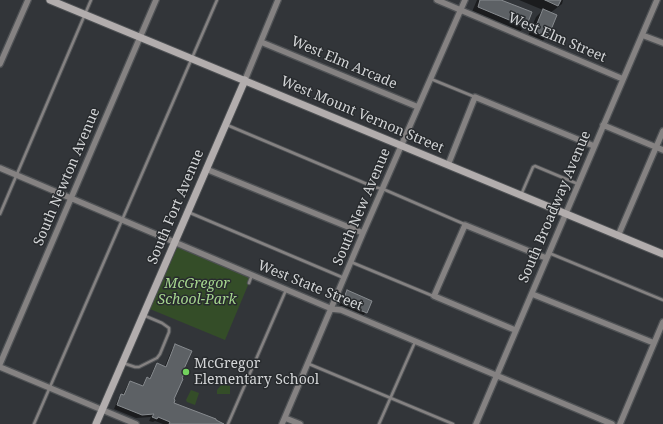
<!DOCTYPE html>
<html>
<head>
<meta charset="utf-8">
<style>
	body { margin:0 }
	canvas { display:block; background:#323539 }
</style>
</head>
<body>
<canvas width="663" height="424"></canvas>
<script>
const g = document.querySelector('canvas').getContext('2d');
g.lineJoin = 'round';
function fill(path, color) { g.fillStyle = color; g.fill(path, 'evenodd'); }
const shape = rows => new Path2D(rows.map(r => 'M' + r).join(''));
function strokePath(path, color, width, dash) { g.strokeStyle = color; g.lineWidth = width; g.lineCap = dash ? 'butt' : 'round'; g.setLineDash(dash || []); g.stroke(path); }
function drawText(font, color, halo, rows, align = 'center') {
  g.font = font + ' "Noto Serif",serif'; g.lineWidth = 3; g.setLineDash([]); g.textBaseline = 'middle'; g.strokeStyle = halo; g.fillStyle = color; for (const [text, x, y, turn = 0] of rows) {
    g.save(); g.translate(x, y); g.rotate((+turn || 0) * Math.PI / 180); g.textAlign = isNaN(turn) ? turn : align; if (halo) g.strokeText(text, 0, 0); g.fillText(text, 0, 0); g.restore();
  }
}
fill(shape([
	[177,248,180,248,251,278,225,340,150,309],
	[222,384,230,386,230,394,217,394,217,390],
	[191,390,199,393,195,405,187,402,186,400]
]), '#344d28');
fill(shape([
	[477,0,498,0,530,13,525,27,517,34,471,14],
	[519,0,563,0,562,4,550,13,547,36,540,44,527,38,536,17,543,10],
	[347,291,366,312,363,316,339,306,344,295],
	[176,345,182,372,173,400,173,404,220,424,163,424,155,421,153,422,149,421,151,417,136,418,114,409,118,399,122,396,127,386,130,382,141,387,147,378,149,379,154,368,157,365,164,368,172,349]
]), '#0007');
const building = shape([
	[480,0,501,0,532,12,526,27,478,7,480,0],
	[545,0,561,0,558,6,545,0],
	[543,9,557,15,548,37,534,31,543,9],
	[347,290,372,301,367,313,342,303,347,290],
	[175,344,192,351,183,371,185,372,182,378,183,379,174,399,175,400,174,403,216,419,216,420,224,424,169,424,170,422,158,417,157,419,152,417,154,414,142,415,117,405,121,394,124,395,130,381,143,386,147,377,150,379,157,363,166,367,175,344]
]);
fill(building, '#5d6165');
strokePath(building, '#878b8f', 1);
const lane = shape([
	[431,79,475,97],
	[227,125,374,187,383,189,464,224],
	[521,195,533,167,535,166,578,184],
	[188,212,344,278],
	[0,214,91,0],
	[549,253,663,300],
	[351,262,433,296],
	[249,283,252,275],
	[123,363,135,367,139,367,157,358,160,354,169,332,169,328,162,323,143,315],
	[309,364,453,424],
	[34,424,217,0],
	[228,424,286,290],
	[379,424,415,342]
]);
const street = shape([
	[437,0,623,79],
	[642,35,663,43],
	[261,42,418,107],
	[0,64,28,0],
	[245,80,278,0],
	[603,125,663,150],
	[448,165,475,97,594,146],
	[0,168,266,281,332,309,341,310,612,424],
	[206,169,363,233],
	[618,236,663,131],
	[532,294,654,343],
	[515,330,434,296,465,225,546,258],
	[0,364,156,0],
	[0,367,136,424],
	[285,418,300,424],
	[282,424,363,233,465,0],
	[476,424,657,0],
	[620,424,663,322]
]);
const secondary = shape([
	[50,0,663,254],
	[96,424,245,80]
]);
strokePath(lane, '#4f5255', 4.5);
strokePath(street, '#4f5255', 8);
strokePath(secondary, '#4f5255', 9);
strokePath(lane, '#858282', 2.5);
strokePath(street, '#858282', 5.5);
strokePath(secondary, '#b2adad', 7);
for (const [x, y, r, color] of [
	[186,372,4,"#72d25d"]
]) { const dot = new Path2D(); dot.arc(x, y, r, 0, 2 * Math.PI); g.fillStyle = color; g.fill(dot); strokePath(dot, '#282b2e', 1.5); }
drawText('14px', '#d3d5d7', '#282b2e', [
	["West Elm Street",557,38,23],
	["West Elm Arcade",344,63,23],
	["West Mount Vernon Street",362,115,23],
	["South Newton Avenue",67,177,-67],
	["South Fort Avenue",176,207,-67],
	["South New Avenue",362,207,-67],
	["South Broadway Avenue",555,207,-67],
	["West State Street",310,286,22]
]);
drawText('italic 14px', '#a4d58d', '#282b2e', [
	["McGregor",197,284],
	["School-Park",197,300]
]);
drawText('14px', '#d3d5d7', '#282b2e', [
	["McGregor",194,364],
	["Elementary School",194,380]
], 'left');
</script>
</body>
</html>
